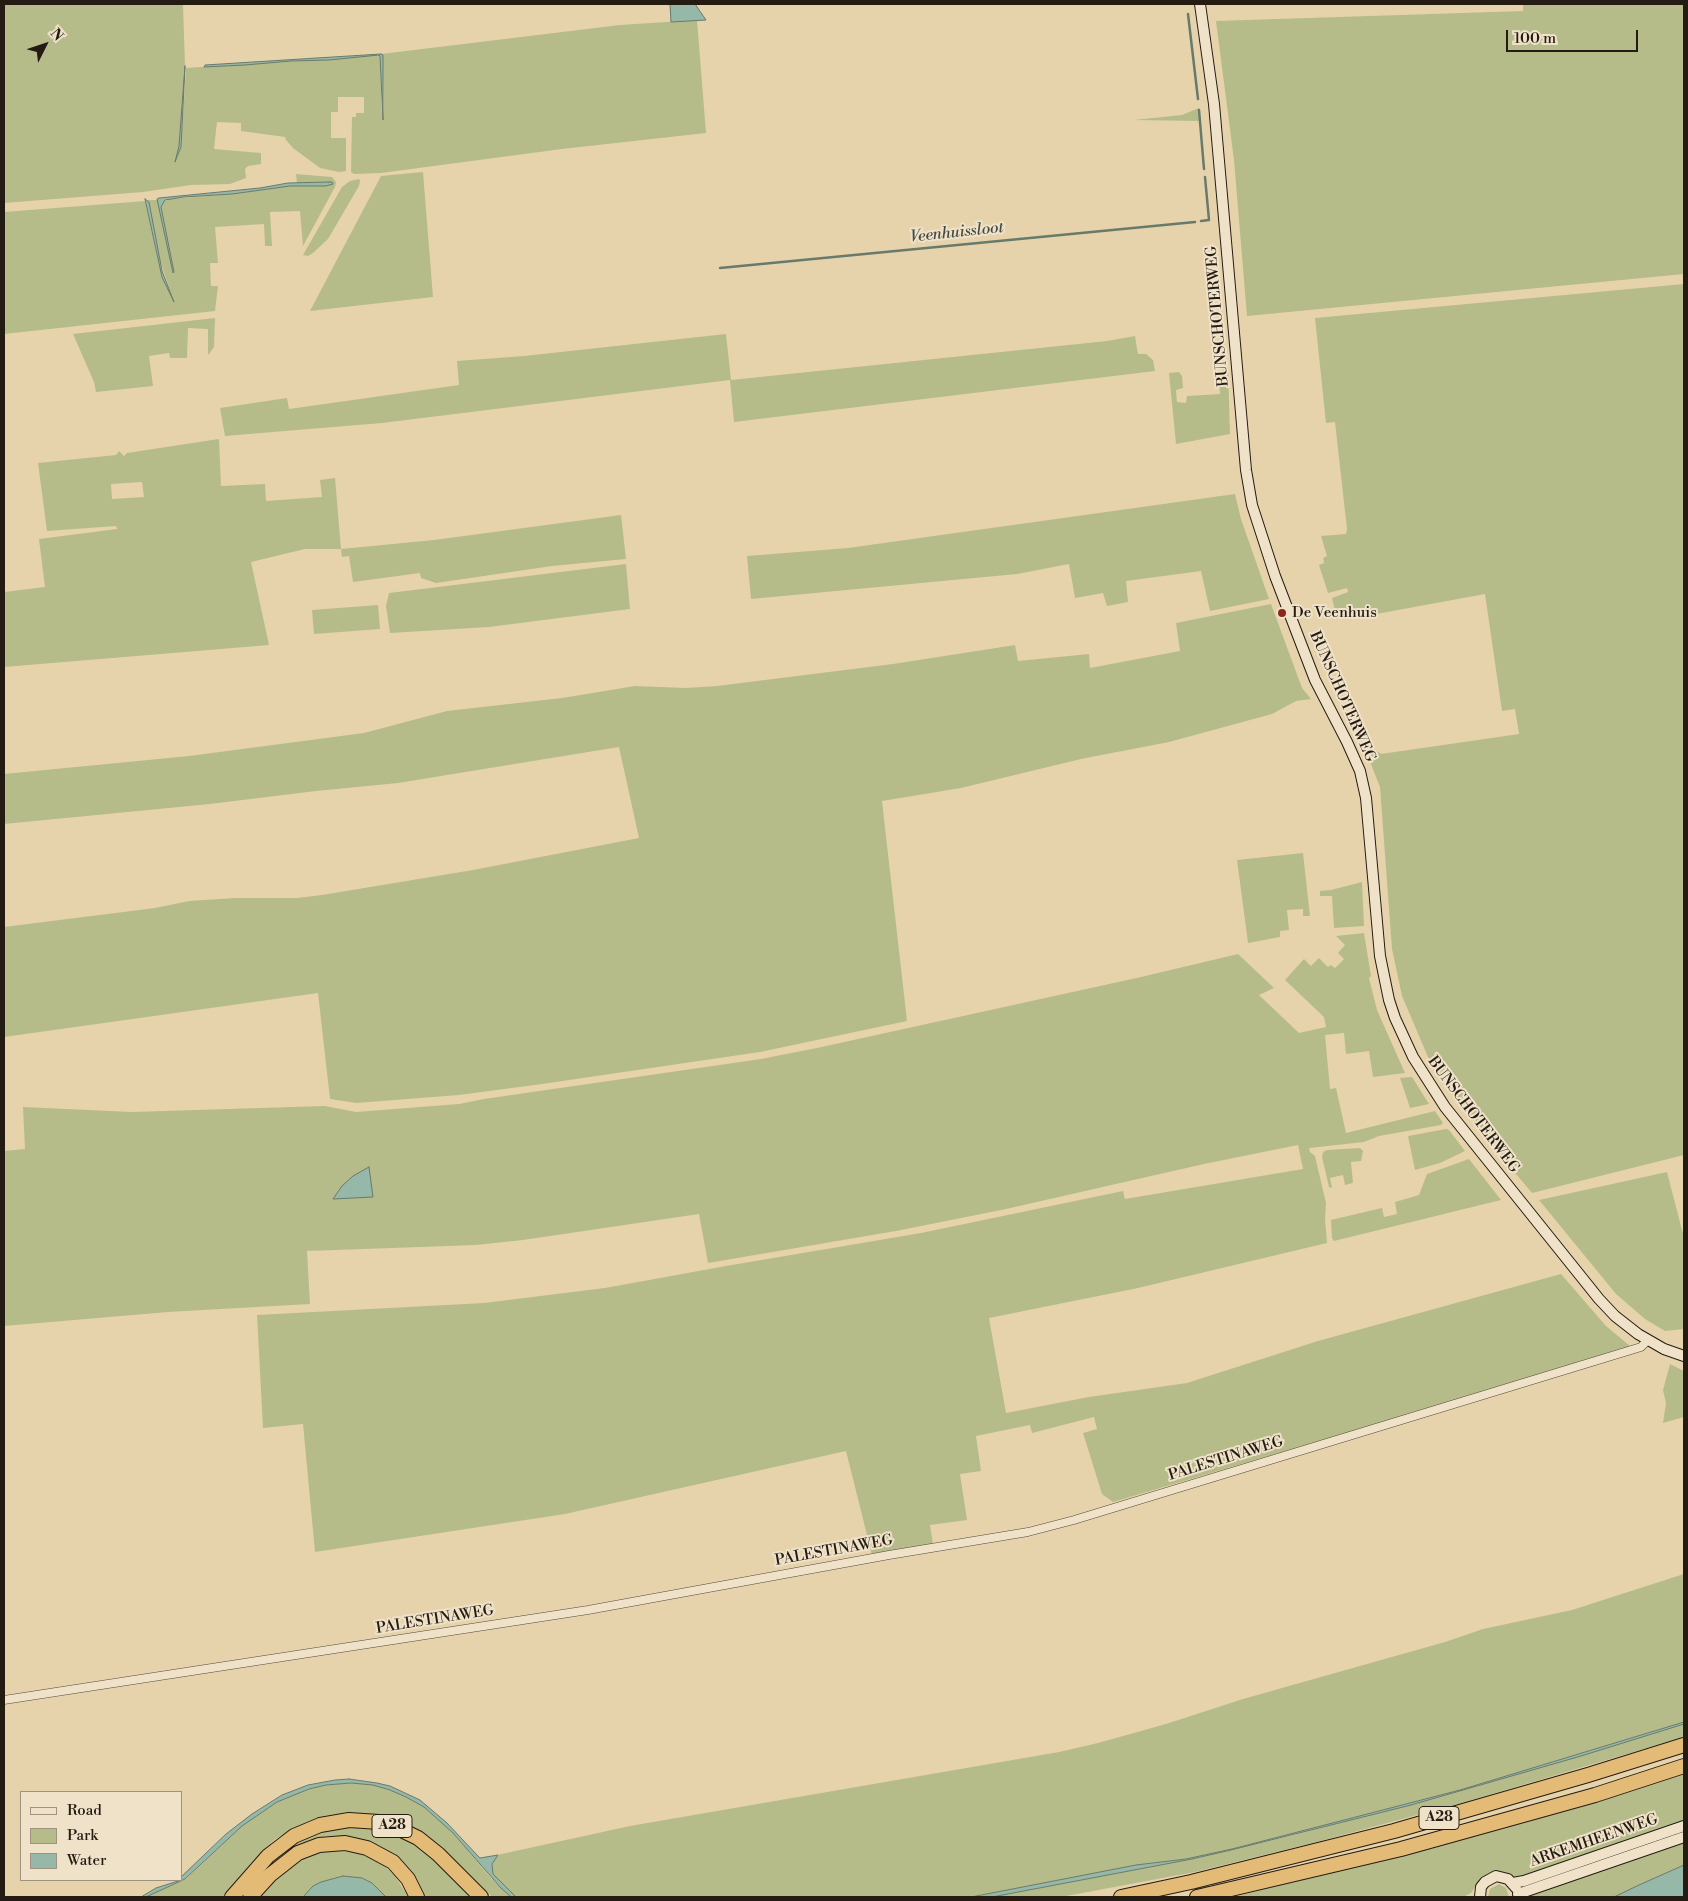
<!DOCTYPE html>
<html>
<head>
<meta charset="utf-8">
<style>
	body { margin:0 }
	#map { position:relative; width:1688px; height:1901px; overflow:hidden; background:#e6d3ac; font-family:"Libre Bodoni",serif }
	canvas { display:block }
	.frame { position:absolute; inset:0; border:5px solid #241c13; pointer-events:none }
	.legend { position:absolute; left:20px; top:1791px; width:162px; height:90px; box-sizing:border-box; background:#efe2c9; border:1px solid #9e9380; margin:0; padding:6px 9px; list-style:none; font-size:15px; color:#241c13 }
	.legend li { display:flex; align-items:center; gap:10px; height:25px }
	.legend b { width:25px; border:1px solid #9e9380 }
	.north { position:absolute; left:20px; top:20px; width:50px; height:50px; -webkit-text-stroke:4px #efe2c9; paint-order:stroke; rotate:49deg; font-size:14px; font-weight:700; line-height:20px; text-align:center; color:#241c13 }
	.north::after { content:''; display:block; margin:auto; width:18px; height:22px; background:#241c13; clip-path:polygon(50% 0,100% 100%,50% 72%,0 100%) }
	.scale { position:absolute; left:1506px; top:30px; width:132px; height:22px; box-sizing:border-box; border:2px solid #241c13; border-top:0; padding-left:6px; font-size:15px; line-height:18px; white-space:nowrap; color:#241c13; -webkit-text-stroke:4px #efe2c9; paint-order:stroke }
</style>
</head>
<body>
<div id="map">
<canvas width="1688" height="1901"></canvas>
<div class="frame"></div>
<ul class="legend">
<li><b style="height:6px;background:#efe2c9"></b>Road</li>
<li><b style="height:14px;background:#b6bc89"></b>Park</li>
<li><b style="height:14px;background:#96b8a8"></b>Water</li>
</ul>
<div class="north">N</div>
<div class="scale">100 m</div>
</div>
<script>
const g = document.querySelector('canvas').getContext('2d');
g.lineJoin = 'round';
function fill(path, color) { g.fillStyle = color; g.fill(path, 'evenodd'); }
const shape = rows => new Path2D(rows.map(r => 'M' + r).join(''));
function strokePath(path, color, width, dash) { g.strokeStyle = color; g.lineWidth = width; g.lineCap = dash ? 'butt' : 'round'; g.setLineDash(dash || []); g.stroke(path); }
function drawText(font, color, halo, rows, align = 'center') {
  g.font = font + ' "Libre Bodoni",serif'; g.lineWidth = 4; g.setLineDash([]); g.textBaseline = 'middle'; g.strokeStyle = halo; g.fillStyle = color; for (const [text, x, y, turn = 0] of rows) {
    g.save(); g.translate(x, y); g.rotate((+turn || 0) * Math.PI / 180); g.textAlign = isNaN(turn) ? turn : align; if (halo) g.strokeText(text, 0, 0); g.fillText(text, 0, 0); g.restore();
  }
}
fill(shape([
	[4,4,183,4,185,66,179,146,176,161,181,147,186,68,379,55,380,56,382,119,384,112,383,55,381,54,620,25,697,20,706,133,562,149,381,173,354,174,351,172,352,117,356,117,356,113,364,113,364,97,338,97,338,112,331,112,331,138,346,138,346,171,339,172,320,168,293,148,286,140,285,137,241,131,241,123,217,122,214,149,261,153,261,164,248,166,245,169,246,178,230,184,191,185,143,192,4,203],
	[1523,4,1684,4,1684,274,1247,316,1234,160,1216,21,1523,11],
	[1199,108,1201,121,1134,120,1182,115],
	[423,172,433,297,310,311,381,176],
	[296,174,332,177,336,182,335,187,303,246,300,211,270,212,272,246,265,246,264,224,215,227,218,263,210,263,211,286,218,286,215,311,4,334,4,212,145,201,162,277,174,302,159,258,148,200,158,200,173,273,174,272,161,207,163,202,171,199,232,194,290,186,331,185,329,182,297,183],
	[359,179,360,181,359,186,328,239,313,253,308,256,303,255,342,187,350,181],
	[1684,284,1684,1155,1532,1193,1490,1143,1428,1057,1402,996,1392,949,1380,787,1365,749,1371,747,1381,754,1519,734,1515,709,1502,711,1485,594,1360,617,1348,616,1337,619,1332,598,1348,592,1347,588,1328,593,1319,565,1324,563,1323,558,1327,556,1321,536,1346,534,1347,529,1335,422,1326,423,1315,318],
	[215,318,214,347,209,354,208,355,208,329,188,328,187,358,170,358,169,353,149,356,153,386,96,392,94,382,73,334],
	[726,334,731,380,1107,341,1135,336,1138,354,1146,354,1153,360,1155,371,734,422,730,380,382,423,225,436,220,408,287,398,289,409,459,385,457,361,524,356],
	[1224,367,1228,367,1230,434,1176,444,1169,373,1179,372,1182,376,1183,388,1176,390,1177,402,1186,403,1187,396,1220,394,1219,377],
	[219,439,221,486,265,484,266,501,322,497,320,480,335,478,341,549,434,540,621,515,626,559,552,566,436,583,421,578,420,573,353,582,349,556,342,557,341,549,305,549,251,562,269,645,4,667,4,592,45,587,39,539,117,529,116,526,47,531,38,463,116,455,119,451,124,456,127,453],
	[142,482,144,497,112,499,111,484],
	[1235,494,1241,519,1269,599,1210,611,1201,571,1126,581,1128,602,1107,606,1103,593,1075,598,1069,564,1017,574,751,599,747,556,848,548],
	[626,564,630,609,489,627,390,633,386,606,389,593],
	[1271,604,1302,688,1311,699,1296,701,1272,714,1169,742,1081,759,961,788,882,801,907,1021,760,1052,542,1084,459,1095,356,1103,330,1099,318,993,4,1037,4,927,155,908,189,901,235,898,297,898,322,895,473,870,639,838,619,747,398,783,316,791,210,804,4,824,4,774,189,756,364,733,447,711,562,698,635,686,686,688,717,686,893,664,1015,645,1018,661,1089,654,1090,668,1180,651,1176,623],
	[378,605,380,629,314,634,312,610],
	[1303,853,1310,916,1303,916,1303,909,1287,910,1289,930,1280,931,1280,937,1248,943,1237,860],
	[1362,882,1364,926,1334,928,1332,896,1320,896,1320,891,1331,890],
	[1364,933,1371,976,1369,978,1377,1010,1405,1073,1373,1077,1369,1051,1346,1054,1344,1033,1325,1035,1330,1089,1336,1088,1346,1133,1435,1111,1443,1123,1441,1125,1379,1136,1364,1142,1309,1148,1310,1152,1315,1156,1326,1203,1325,1219,1327,1243,1138,1288,989,1318,1006,1413,1089,1397,1187,1383,1318,1341,1561,1274,1606,1326,1630,1346,1346,1433,1113,1502,1102,1494,1083,1433,1097,1429,1094,1417,1032,1433,1030,1425,976,1436,981,1471,960,1474,967,1520,930,1525,933,1544,872,1555,846,1451,565,1514,315,1552,303,1424,263,1428,257,1315,484,1303,605,1288,726,1266,921,1233,1123,1191,1125,1199,1303,1169,1298,1145,1204,1164,1006,1209,896,1231,708,1263,699,1214,523,1240,476,1245,307,1251,310,1304,168,1312,4,1326,4,1151,25,1149,23,1107,132,1112,325,1106,356,1112,459,1104,484,1099,761,1059,817,1048,1141,977,1238,954,1274,988,1259,995,1299,1033,1326,1027,1324,1017,1285,980,1304,959,1311,966,1319,958,1328,967,1331,965,1335,968,1344,959,1338,953,1345,945,1336,936],
	[1412,1077,1429,1104,1410,1108,1400,1078],
	[1446,1129,1449,1130,1465,1151,1440,1163,1415,1170,1408,1136],
	[1360,1148,1363,1151,1361,1161,1351,1162,1353,1183,1345,1185,1343,1175,1330,1178,1332,1188,1329,1187,1322,1157,1323,1152,1327,1150],
	[1469,1159,1501,1200,1334,1241,1332,1238,1331,1220,1382,1208,1384,1217,1397,1214,1395,1202,1419,1195,1427,1174],
	[1667,1172,1684,1238,1684,1329,1665,1331,1645,1319,1616,1294,1539,1200],
	[1670,1364,1684,1371,1684,1417,1663,1423,1666,1403,1663,1390],
	[1684,1574,1684,1722,1460,1790,1232,1849,1186,1859,1136,1865,971,1897,516,1897,493,1875,492,1870,493,1861,497,1855,630,1826,1059,1752,1098,1743,1166,1724,1243,1699,1445,1642,1483,1629,1572,1610],
	[1684,1724,1684,1737,1462,1803,1313,1843,1195,1872,1061,1897,992,1897,1192,1859,1290,1836,1459,1791],
	[1684,1773,1684,1823,1518,1878,1504,1872,1489,1873,1481,1879,1471,1893,1463,1897,1234,1897,1469,1837],
	[351,1783,373,1785,390,1790,406,1797,424,1807,453,1833,491,1878,511,1897,492,1897,443,1848,421,1832,409,1825,380,1815,349,1812,318,1817,290,1830,274,1840,251,1863,224,1897,146,1897,186,1879,242,1826,277,1802,309,1789,326,1785],
	[378,1825,416,1841,477,1897,421,1897,409,1875,343,1840,328,1836,307,1841,296,1846,284,1853,265,1870,281,1849,321,1828],
	[1684,1841,1684,1865,1614,1897,1524,1897],
	[343,1851,362,1854,380,1862,394,1875,409,1897,386,1897,372,1883,362,1878,313,1886,303,1897,260,1897,283,1873,305,1858,323,1852],
	[1499,1884,1506,1888,1509,1897,1488,1897,1490,1889]
]), '#b6bc89');
const water = shape([
	[670,4,695,4,706,20,671,22,670,4],
	[381,54,383,55,383,120,380,56,379,55,329,60,291,61,245,65,204,67,205,65,381,54],
	[185,66,181,147,175,162,179,146,185,66],
	[329,182,332,182,333,184,326,186,290,186,232,194,184,197,165,200,161,207,174,272,173,273,157,199,159,198,260,188,288,183,329,182],
	[145,199,149,202,162,271,174,302,162,277,145,199],
	[369,1167,373,1197,333,1199,342,1186,353,1176,369,1167],
	[1684,1722,1684,1724,1581,1756,1411,1805,1231,1850,1192,1859,992,1897,971,1897,1136,1865,1186,1859,1232,1849,1460,1790,1684,1722],
	[349,1779,377,1783,390,1786,420,1800,447,1823,478,1856,480,1858,498,1855,492,1864,493,1874,516,1897,511,1897,501,1888,453,1833,424,1807,406,1797,390,1790,373,1785,351,1783,326,1785,309,1789,277,1802,242,1826,185,1879,146,1897,141,1897,156,1888,181,1880,181,1877,226,1834,252,1814,282,1795,308,1785,335,1780,349,1779],
	[1684,1865,1684,1897,1614,1897,1639,1885,1684,1865],
	[343,1876,362,1878,372,1883,386,1897,303,1897,313,1886,321,1882,343,1876]
]);
fill(water, '#96b8a8');
strokePath(water, '#687a6c', 1);
strokePath(shape([
	[1188,14,1198,99],
	[1199,110,1204,169],
	[1201,221,1209,220,1205,177],
	[720,268,1195,222]
]), '#687a6c', 2.5);
const minor = shape([
	[4,1700,588,1610,889,1555,1028,1532,1074,1520,1641,1347,1647,1341]
]);
const secondary = shape([
	[1200,4,1214,104,1246,470,1252,505,1275,576,1315,680,1347,742,1360,771,1366,798,1380,956,1389,1000,1395,1018,1413,1057,1445,1107,1599,1299,1615,1316,1638,1334,1664,1349,1684,1356],
	[1513,1883,1524,1881,1684,1826],
	[1518,1894,1684,1837],
	[1480,1897,1481,1887,1485,1882,1496,1876,1508,1879,1516,1888]
]);
const motorway = shape([
	[232,1897,268,1856,294,1836,320,1825,349,1820,379,1822,391,1825,418,1838,438,1854,481,1897],
	[250,1897,270,1875,298,1853,319,1845,345,1843,367,1848,393,1862,408,1879,417,1897],
	[1121,1897,1191,1882,1394,1831,1588,1775,1684,1745],
	[1197,1897,1401,1849,1595,1795,1684,1766]
]);
strokePath(minor, '#544a39', 9);
strokePath(secondary, '#241c13', 12);
strokePath(motorway, '#241c13', 16);
strokePath(minor, '#efe2c9', 8);
strokePath(secondary, '#efe2c9', 10);
strokePath(motorway, '#e3ba76', 14);
for (const [x, y, r, color] of [
	[1282,613,5,"#8f2418"]
]) { const dot = new Path2D(); dot.arc(x, y, r, 0, 2 * Math.PI); g.fillStyle = color; g.fill(dot); strokePath(dot, '#efe2c9', 2); }
for (const [x, y, w] of [
	[1439,1818,40],
	[392,1826,40]
]) { const box = new Path2D(); box.roundRect(x - w / 2, y - 11.5, w, 23, 4); g.fillStyle = '#efe2c9'; g.fill(box); strokePath(box, '#241c13', 1); }
drawText('bold 14px', '#241c13', null, [
	["A28",1439,1818],
	["A28",392,1826]
]);
drawText('15px', '#241c13', '#efe2c9', [
	["BUNSCHOTERWEG",1218,316,-95],
	["BUNSCHOTERWEG",1342,697,66],
	["BUNSCHOTERWEG",1473,1115,53],
	["PALESTINAWEG",1226,1459,-17],
	["PALESTINAWEG",834,1551,-10],
	["PALESTINAWEG",435,1620,-9],
	["ARKEMHEENWEG",1594,1841,-19]
]);
drawText('15px', '#241c13', '#efe2c9', [
	["De Veenhuis",1292,613]
], 'left');
drawText('italic 16px', '#464b40', '#efe2c9', [
	["Veenhuissloot",957,233,-6]
]);
</script>
</body>
</html>
